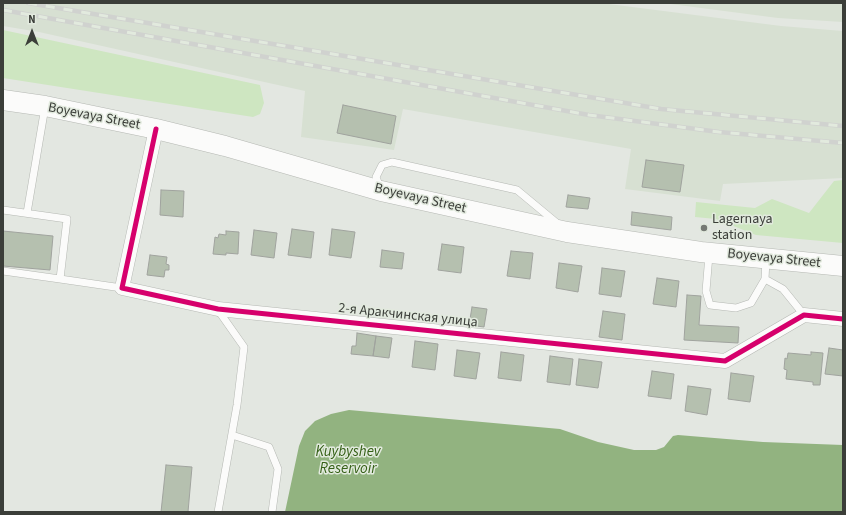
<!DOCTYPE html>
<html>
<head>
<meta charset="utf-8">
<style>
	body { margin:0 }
	#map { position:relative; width:846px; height:515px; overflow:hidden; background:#e3e7e1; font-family:"Source Sans 3",sans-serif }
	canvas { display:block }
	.frame { position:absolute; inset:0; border:4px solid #3b3e39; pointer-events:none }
	.north { position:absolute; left:12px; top:12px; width:40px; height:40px; -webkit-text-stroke:3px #e2eade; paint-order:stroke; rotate:0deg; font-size:11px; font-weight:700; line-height:16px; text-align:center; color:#3b3e39 }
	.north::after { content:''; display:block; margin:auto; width:14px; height:18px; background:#3b3e39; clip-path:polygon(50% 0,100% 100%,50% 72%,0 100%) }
</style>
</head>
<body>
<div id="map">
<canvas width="846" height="515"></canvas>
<div class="frame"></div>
<div class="north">N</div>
</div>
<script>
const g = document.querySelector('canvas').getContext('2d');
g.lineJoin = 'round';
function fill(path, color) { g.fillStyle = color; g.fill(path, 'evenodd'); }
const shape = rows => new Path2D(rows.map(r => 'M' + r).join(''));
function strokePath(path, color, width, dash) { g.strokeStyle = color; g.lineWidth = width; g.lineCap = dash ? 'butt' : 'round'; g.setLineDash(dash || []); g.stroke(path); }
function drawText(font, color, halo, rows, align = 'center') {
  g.font = font + ' "Source Sans 3",sans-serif'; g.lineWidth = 3; g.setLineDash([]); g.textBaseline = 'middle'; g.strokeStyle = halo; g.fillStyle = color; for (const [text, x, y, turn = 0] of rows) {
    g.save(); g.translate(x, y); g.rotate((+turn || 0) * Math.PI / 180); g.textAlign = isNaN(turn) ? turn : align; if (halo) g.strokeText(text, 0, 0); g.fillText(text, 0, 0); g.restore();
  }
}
fill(shape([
	[3,3,601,3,781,26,843,31,843,178,723,184,720,201,625,189,631,149,403,109,394,150,301,137,305,91,39,32,3,26],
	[663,3,843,3,843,22,778,18]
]), '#d7e0d2');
fill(shape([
	[3,30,260,85,264,103,260,114,253,117,3,78],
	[843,180,843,243,756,235,716,219,695,217,696,202,755,208,772,199,809,213,834,181]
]), '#cee6c1');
fill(shape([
	[349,410,560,429,598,442,634,450,656,450,664,447,673,436,678,435,763,442,843,445,843,512,285,512,299,446,305,431,315,421,331,414]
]), '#92b380');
const building = shape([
	[343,105,396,116,391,144,337,133,343,105],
	[646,160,684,165,680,192,642,187,646,160],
	[161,190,184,191,183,217,160,215,161,190],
	[568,195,590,198,588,209,566,207,568,195],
	[632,212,672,217,671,230,631,225,632,212],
	[292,229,314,232,311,258,288,255,292,229],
	[332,229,355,232,351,258,329,255,332,229],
	[254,230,277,233,274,258,251,255,254,230],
	[3,231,53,236,50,270,3,266,3,231],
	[226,231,239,232,238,254,226,253,226,255,213,254,215,237,218,238,219,234,226,235,226,231],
	[442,244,464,247,461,273,438,270,442,244],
	[382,250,404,253,402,269,380,267,382,250],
	[511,251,533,253,530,279,507,276,511,251],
	[150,255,167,257,166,264,169,265,169,270,165,270,164,277,147,275,150,255],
	[559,263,582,266,578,292,556,288,559,263],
	[602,268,625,271,621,297,599,294,602,268],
	[657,278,679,281,676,307,653,304,657,278],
	[687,295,701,296,699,325,739,327,738,343,684,340,687,295],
	[472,307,487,309,484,327,469,325,472,307],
	[603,311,625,314,622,340,599,337,603,311],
	[357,333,376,336,373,356,351,354,352,346,356,346,357,333],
	[376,336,392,338,389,358,373,356,376,336],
	[415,341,438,344,435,370,412,367,415,341],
	[829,348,843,350,843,376,825,374,829,348],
	[457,350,480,353,476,379,454,376,457,350],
	[501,352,524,355,521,381,498,378,501,352],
	[811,352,823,353,820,385,813,385,813,382,786,379,787,370,784,369,785,358,787,359,788,353,811,355,811,352],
	[550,356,573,359,570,385,547,382,550,356],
	[579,359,602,362,598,388,576,385,579,359],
	[652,371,674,374,671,399,648,396,652,371],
	[731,373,754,376,750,402,728,399,731,373],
	[688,386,711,389,707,415,685,411,688,386],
	[166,465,192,467,188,512,161,512,166,465]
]);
fill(building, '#b5c0af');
strokePath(building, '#a0a39e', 1);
const lane = shape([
	[380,188,376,177,382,165,392,162,517,190,558,224],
	[3,210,67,219,60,279,3,271],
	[27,213,45,107],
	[709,255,706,291,710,305,736,308,751,303,765,279],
	[766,260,765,279,783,289,804,315],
	[60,279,122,288],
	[232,435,269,447,278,469,272,512],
	[218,512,237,405,244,347,218,310]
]);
const street = shape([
	[156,129,122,288,218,309,725,361,804,315,843,319]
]);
const secondary = shape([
	[3,100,45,106,156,129,225,146,381,191,567,232,701,252,843,266]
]);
strokePath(lane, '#b5b8b3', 8);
strokePath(street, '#b5b8b3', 15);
strokePath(secondary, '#b5b8b3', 21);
strokePath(lane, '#fbfbfa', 7);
strokePath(street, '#fbfbfa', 14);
strokePath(secondary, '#fbfbfa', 20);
const rail = shape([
	[28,3,661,109,843,126],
	[3,10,589,115,719,132,843,143]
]);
strokePath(rail, '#d0d2cf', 4.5);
strokePath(rail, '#e2eade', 3, [9]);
strokePath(shape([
	[156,129,122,288,218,309,725,361,804,315,843,319]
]), '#d6006c', 5);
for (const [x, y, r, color] of [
	[704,228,4,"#767974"]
]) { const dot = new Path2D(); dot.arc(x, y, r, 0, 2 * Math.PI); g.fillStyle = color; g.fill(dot); strokePath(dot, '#e2eade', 1.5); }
drawText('14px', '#3b3e39', '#e2eade', [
	["Boyevaya Street",94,117,11],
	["Boyevaya Street",420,199,13],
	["Boyevaya Street",774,259,6],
	["2-я Аракчинская улица",408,316,6]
]);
drawText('14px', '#3b3e39', '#e2eade', [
	["Lagernaya",712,220],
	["station",712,236]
], 'left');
drawText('italic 15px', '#356017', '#e2eade', [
	["Kuybyshev",348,453],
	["Reservoir",348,470]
]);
</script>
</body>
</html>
